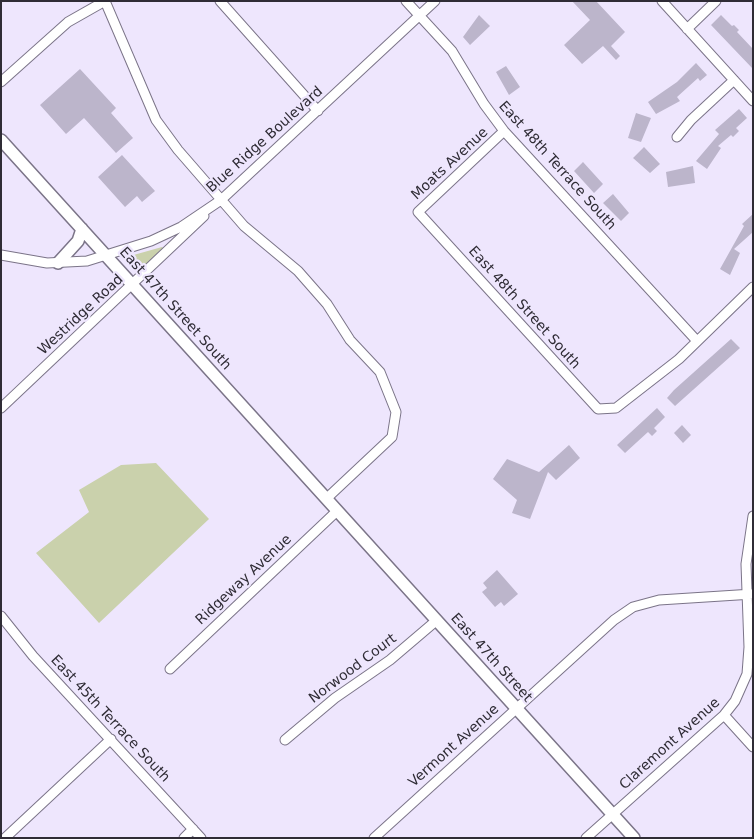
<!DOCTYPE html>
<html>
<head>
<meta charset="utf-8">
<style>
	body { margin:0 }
	#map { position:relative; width:754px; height:839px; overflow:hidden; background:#eee6fd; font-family:"DejaVu Sans",sans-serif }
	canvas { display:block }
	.frame { position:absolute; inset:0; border:2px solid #2f2c35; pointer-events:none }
</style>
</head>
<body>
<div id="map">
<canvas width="754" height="839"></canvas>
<div class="frame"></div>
</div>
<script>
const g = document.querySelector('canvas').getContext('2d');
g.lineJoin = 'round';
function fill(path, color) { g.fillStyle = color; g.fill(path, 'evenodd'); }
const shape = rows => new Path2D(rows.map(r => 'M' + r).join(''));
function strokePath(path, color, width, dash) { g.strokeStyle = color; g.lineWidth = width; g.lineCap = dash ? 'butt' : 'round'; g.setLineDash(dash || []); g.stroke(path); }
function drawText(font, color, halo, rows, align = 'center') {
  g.font = font + ' "DejaVu Sans",sans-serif'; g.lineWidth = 4.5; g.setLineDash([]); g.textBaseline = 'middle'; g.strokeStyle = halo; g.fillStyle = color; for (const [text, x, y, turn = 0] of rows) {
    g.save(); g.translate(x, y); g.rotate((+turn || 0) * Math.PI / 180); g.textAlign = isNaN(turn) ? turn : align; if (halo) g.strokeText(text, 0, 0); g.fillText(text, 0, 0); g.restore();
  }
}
fill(shape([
	[162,247,164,249,139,274,126,262,130,256],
	[156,463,209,519,99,623,36,553,89,512,79,490,121,465]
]), '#cad1ac');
fill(shape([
	[572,1,596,1,625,32,611,46,620,56,616,60,603,46,582,64,564,45,590,20],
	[479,15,490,26,470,45,463,37],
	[721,15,732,26,734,25,739,30,737,32,753,49,753,69,711,25],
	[696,63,707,75,700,81,698,78,677,97,680,101,656,114,648,102,677,82],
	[506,66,520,87,509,95,496,72],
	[80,69,116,108,111,113,133,138,116,153,84,118,66,134,40,105],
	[739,109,747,118,736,128,739,131,733,137,731,135,718,146,721,148,707,169,696,161,719,134,715,130],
	[636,113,651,118,641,142,628,138],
	[644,147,660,164,650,173,633,158],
	[122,155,155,191,142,202,137,196,125,207,98,177],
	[583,162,603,184,594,193,574,171],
	[693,166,695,183,668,187,666,172],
	[613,194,629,213,621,221,603,203],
	[753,214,753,232,734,249,740,253,730,275,720,269,744,226,742,224],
	[731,339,740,348,675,406,667,398,674,390],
	[657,408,665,417,654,428,657,431,652,436,648,432,625,453,617,445],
	[682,425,691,435,683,443,674,433],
	[569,445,580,458,556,480,548,472,530,519,512,513,517,500,493,479,507,459,539,472],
	[497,570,518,594,504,606,501,602,495,607,482,592,487,588,483,583]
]), '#bcb5cb');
const minor = shape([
	[105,1,156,120,178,150,244,226,298,271,327,304,350,340,380,372,396,412,392,437,326,499],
	[220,1,318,111],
	[406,1,452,51,484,104,504,131,697,341],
	[662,1,753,101],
	[687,29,716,1],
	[1,82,68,22,105,1],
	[504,131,418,212,598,409,616,408,679,359,753,287],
	[677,137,691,120,734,80],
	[1,255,47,263,87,261,151,241,181,227,221,200,435,1],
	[1,408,204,216],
	[1,616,33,656,201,838],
	[170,669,337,511],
	[724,715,753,747],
	[285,740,335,698,390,660,437,620],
	[5,838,111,739],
	[184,838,193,829],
	[374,838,614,620,633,607,659,600,753,594],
	[586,838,724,715,735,701,747,674,749,647,746,564,753,516]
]);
const major = shape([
	[1,140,634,838],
	[58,263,78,241,82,229]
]);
strokePath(minor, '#7b7488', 11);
strokePath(major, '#7b7488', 14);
strokePath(minor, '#fff', 9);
strokePath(major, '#fff', 11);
drawText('14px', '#2f2c35', '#eee6fd', [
	["Blue Ridge Boulevard",265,140,-42],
	["Moats Avenue",450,164,-43],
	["East 48th Terrace South",557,166,48],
	["East 48th Street South",524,308,48],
	["East 47th Street South",175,309,48],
	["Westridge Road",81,315,-43],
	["Ridgeway Avenue",244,580,-43],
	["East 47th Street",491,658,48],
	["Norwood Court",353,669,-37],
	["East 45th Terrace South",110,719,47],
	["Claremont Avenue",670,744,-42],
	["Vermont Avenue",454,746,-42]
]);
</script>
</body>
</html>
